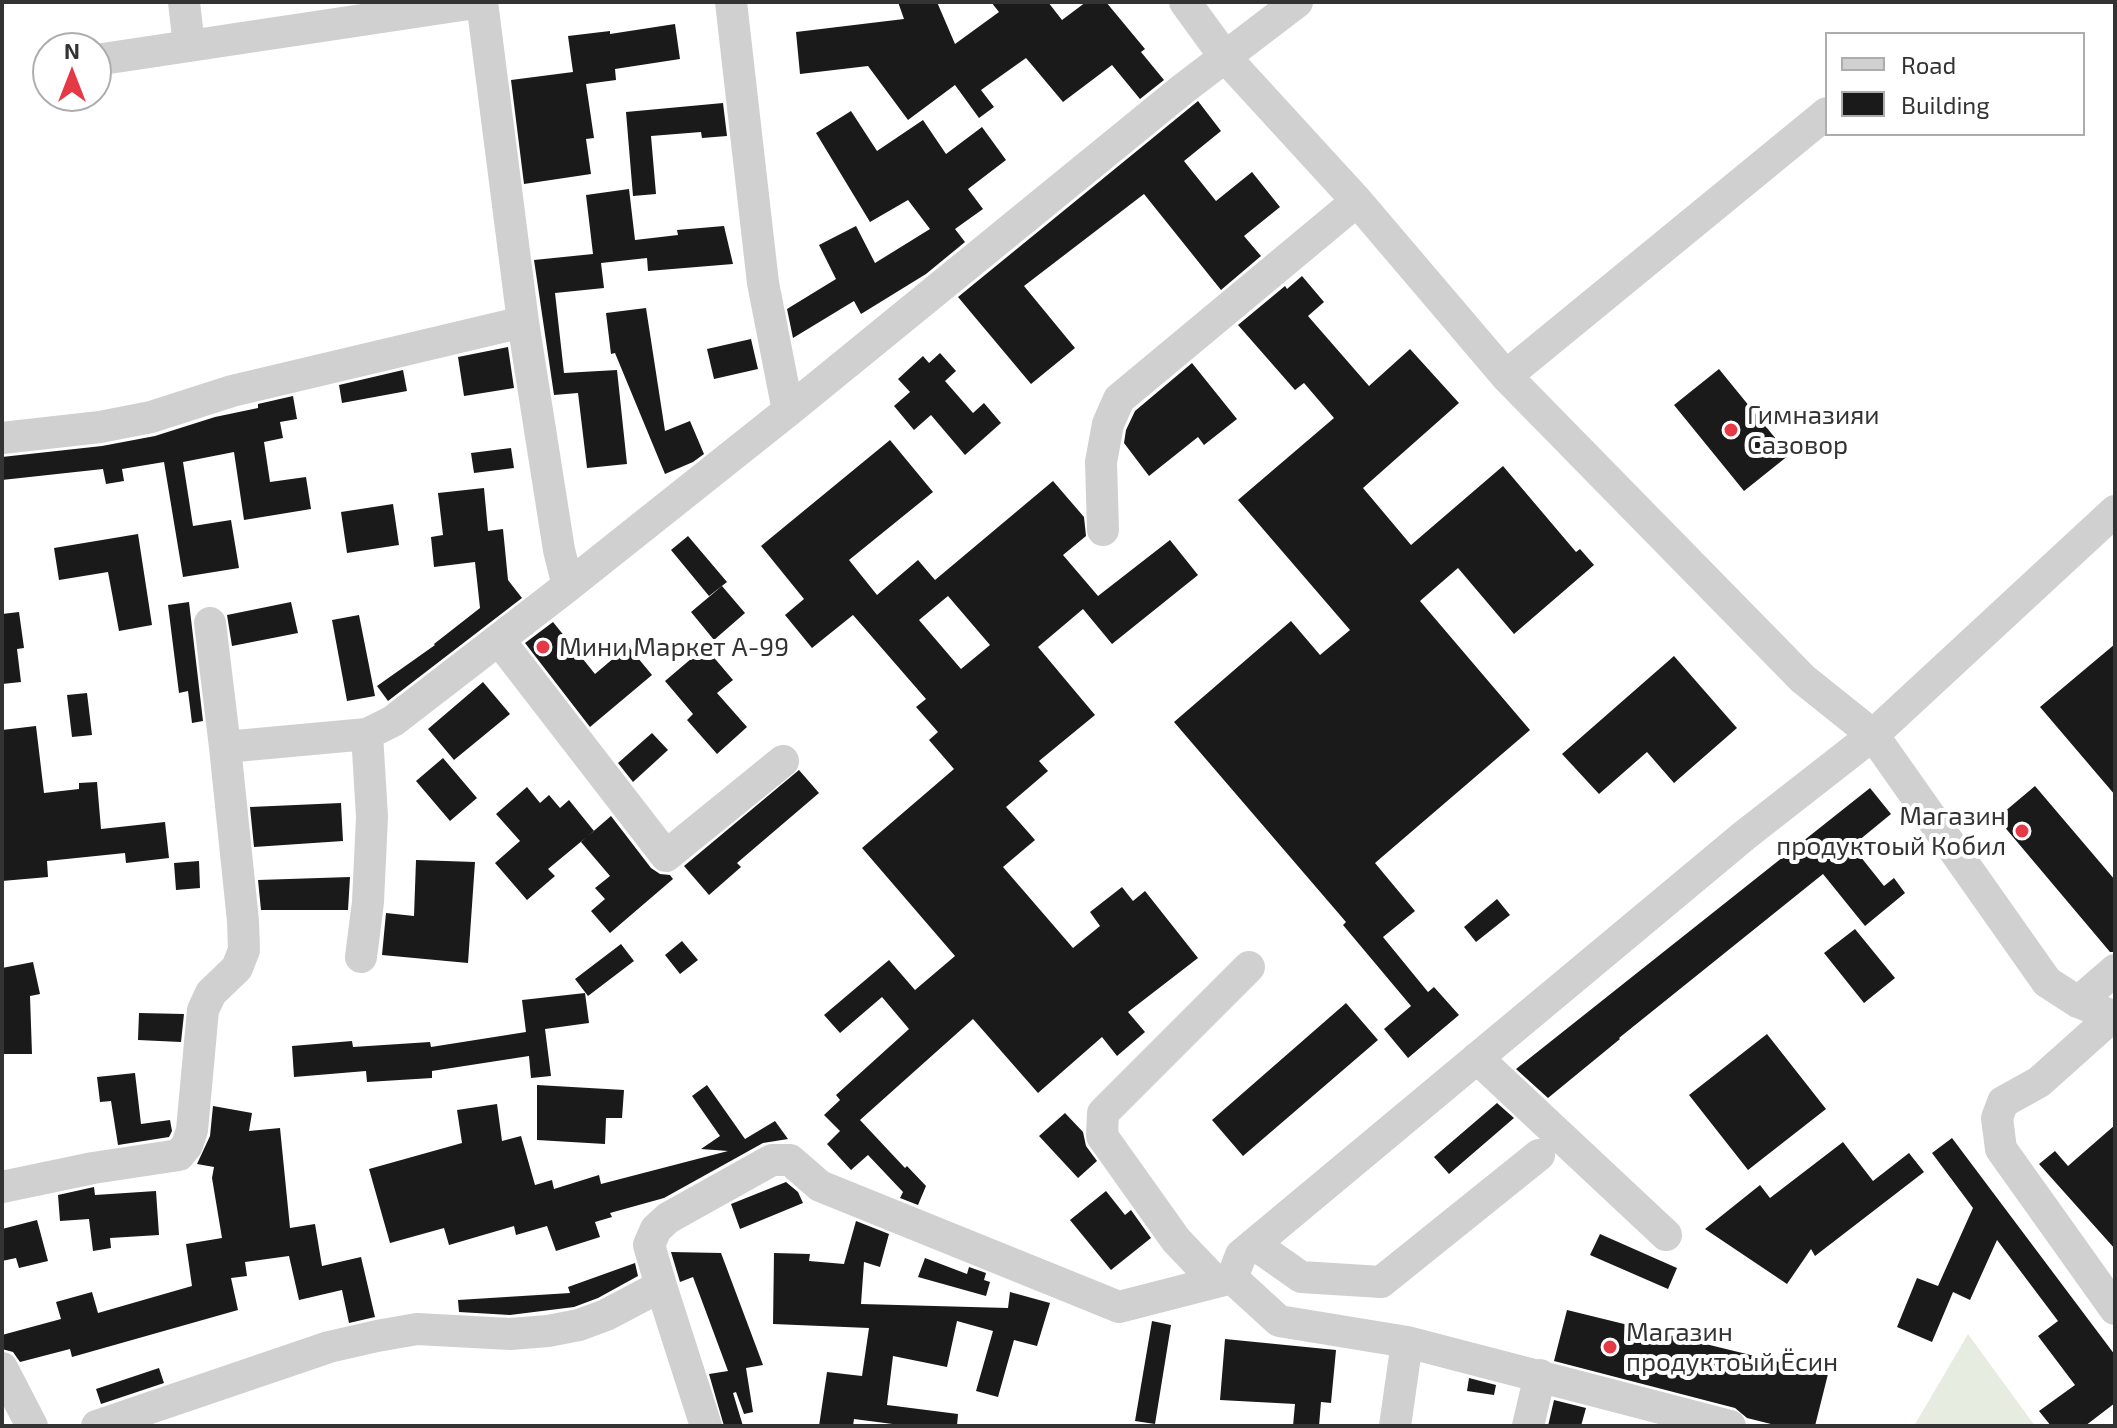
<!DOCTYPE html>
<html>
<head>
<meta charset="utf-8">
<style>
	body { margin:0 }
	#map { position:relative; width:2117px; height:1428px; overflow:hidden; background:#fff; font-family:"Exo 2",sans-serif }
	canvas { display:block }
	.frame { position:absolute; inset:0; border:4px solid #333; pointer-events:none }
	.legend { position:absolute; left:1825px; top:32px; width:260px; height:104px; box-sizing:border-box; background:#fff; border:2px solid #adadad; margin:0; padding:10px 14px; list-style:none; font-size:24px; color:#333 }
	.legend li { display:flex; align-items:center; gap:16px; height:40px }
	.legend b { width:40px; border:2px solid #adadad }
	.north { position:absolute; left:32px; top:32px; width:80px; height:80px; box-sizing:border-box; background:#fff; border:2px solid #adadad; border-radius:50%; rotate:0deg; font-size:22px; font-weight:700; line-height:32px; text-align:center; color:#333 }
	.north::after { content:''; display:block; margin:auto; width:28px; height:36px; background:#e63946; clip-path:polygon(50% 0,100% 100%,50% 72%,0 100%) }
</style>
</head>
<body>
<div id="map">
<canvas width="2117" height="1428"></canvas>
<div class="frame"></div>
<ul class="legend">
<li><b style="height:10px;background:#d0d0d0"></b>Road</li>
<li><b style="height:22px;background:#1a1a1a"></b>Building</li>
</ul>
<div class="north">N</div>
</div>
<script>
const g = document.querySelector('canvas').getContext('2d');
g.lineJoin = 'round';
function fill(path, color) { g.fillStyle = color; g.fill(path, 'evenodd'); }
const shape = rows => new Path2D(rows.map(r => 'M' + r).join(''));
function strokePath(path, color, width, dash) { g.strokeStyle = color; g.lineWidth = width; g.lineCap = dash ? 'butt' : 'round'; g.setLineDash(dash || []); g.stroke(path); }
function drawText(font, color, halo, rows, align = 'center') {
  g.font = font + ' "Exo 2",sans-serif'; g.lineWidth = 8; g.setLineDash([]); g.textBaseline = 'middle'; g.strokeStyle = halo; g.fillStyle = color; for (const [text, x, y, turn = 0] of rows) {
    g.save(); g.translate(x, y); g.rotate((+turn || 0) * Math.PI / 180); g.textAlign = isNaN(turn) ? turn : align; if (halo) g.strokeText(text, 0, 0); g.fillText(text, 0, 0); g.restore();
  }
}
fill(shape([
	[1968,1334,2035,1426,1914,1426]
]), '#e6ecdf');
fill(shape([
	[898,2,937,2,955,44,999,12,991,2,1048,2,1062,20,1086,2,1106,2,1145,49,1141,52,1164,80,1140,99,1112,65,1063,102,1026,58,981,90,994,107,979,118,955,85,908,120,868,66,800,74,796,32,904,19],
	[675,24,680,59,615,69,616,80,586,84,594,138,586,139,591,174,524,184,511,80,573,72,568,36,610,31,610,34],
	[1198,101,1221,131,1184,161,1216,201,1252,172,1280,207,1244,236,1261,256,1221,290,1144,194,1024,286,1075,348,1031,384,958,297],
	[723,103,727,136,702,138,701,132,651,136,656,194,633,196,626,112],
	[851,111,877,151,923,120,946,154,982,127,1006,160,968,189,983,209,955,229,965,242,926,274,861,314,854,301,793,338,787,309,836,279,819,245,856,226,875,263,930,229,908,200,870,222,816,133],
	[629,189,635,240,678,235,677,230,724,226,733,264,648,271,647,258,601,263,604,288,555,293,564,373,617,370,627,464,587,468,578,393,554,395,534,260,593,254,586,195],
	[1302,276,1324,302,1308,316,1369,386,1410,349,1459,403,1363,488,1411,545,1503,466,1576,552,1580,549,1594,565,1514,634,1458,568,1420,601,1530,730,1375,863,1415,911,1383,937,1428,992,1434,987,1459,1015,1408,1058,1384,1029,1411,1006,1343,925,1346,922,1174,722,1291,621,1320,655,1350,630,1238,500,1334,418,1304,383,1295,390,1238,325,1285,286,1287,289],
	[646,308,665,431,690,421,704,454,693,462,665,474,615,353,611,354,606,313],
	[751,339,758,369,714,379,707,349],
	[508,347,514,388,464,396,458,357],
	[940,353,956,371,945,381,973,413,984,403,1001,423,965,455,931,415,914,430,894,406,910,392,898,379,923,356,929,363],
	[1192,363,1237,419,1204,445,1198,437,1149,476,1124,443,1126,430,1135,411],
	[1719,369,1789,455,1744,491,1674,405],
	[403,370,407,391,342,403,339,385],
	[293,396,297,419,280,422,283,438,264,442,270,482,306,477,311,509,244,520,234,452,183,462,193,526,231,520,239,568,183,577,164,462,122,469,124,481,106,484,103,469,2,480,2,457,102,446,155,436,215,417,258,408,258,404],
	[890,440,933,492,849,560,877,595,918,560,935,580,1053,481,1084,517,1086,536,1063,555,1098,596,1170,540,1198,575,1112,644,1083,609,1038,647,1095,715,1039,761,1048,771,1006,807,1035,840,1003,867,1073,948,1100,926,1090,912,1122,887,1133,901,1145,891,1198,958,1128,1012,1145,1032,1117,1056,1102,1037,1038,1093,973,1019,860,1120,905,1168,907,1166,926,1186,918,1205,900,1198,903,1192,868,1155,851,1170,827,1144,840,1131,824,1115,840,1100,836,1095,909,1029,882,997,840,1033,824,1015,889,960,915,990,955,956,862,848,954,769,929,740,938,732,916,707,926,699,853,615,812,648,785,615,804,599,761,546],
	[948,596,990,645,961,669,919,620],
	[511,448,514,468,474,473,471,453],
	[484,488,488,531,503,529,508,580,522,598,388,701,377,686,435,645,434,644,480,608,475,562,434,567,431,537,443,535,438,493],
	[393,504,399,545,347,553,341,512],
	[138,534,152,625,119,631,108,572,59,580,54,548],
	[688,536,727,582,709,596,671,550],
	[722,586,745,613,714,640,691,612],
	[189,602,203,721,192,723,188,691,179,693,168,605],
	[291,602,298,633,232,646,227,615],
	[19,612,24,648,17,649,21,682,2,684,2,614],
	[359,615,375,696,347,701,332,620],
	[553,622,595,674,628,646,652,675,590,727,525,643],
	[2115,644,2115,795,2040,707],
	[705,647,733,680,717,693,747,727,717,754,687,720,693,714,665,681],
	[1674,656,1737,728,1674,783,1647,752,1599,794,1562,754],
	[483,682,510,714,454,760,428,729],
	[87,693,92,735,72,737,67,695],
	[36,726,44,793,79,789,79,783,97,782,101,829,165,822,169,858,126,863,125,853,47,861,48,877,2,881,2,730],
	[652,733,668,750,633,782,618,763],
	[443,758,477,798,450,821,416,781],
	[799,770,819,793,737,863,741,867,709,895,684,866],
	[2035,786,2115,880,2115,952,2110,952,1997,818],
	[527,787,540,803,549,795,560,808,569,800,594,831,548,869,555,876,527,900,495,863,520,841,496,814],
	[1870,788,1891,814,1852,846,1884,886,1894,878,1905,893,1865,926,1823,874,1619,1038,1620,1039,1548,1098,1516,1069],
	[341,803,343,841,254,847,250,807],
	[611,816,651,868,660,874,670,875,673,879,610,933,591,911,605,899,595,888,610,876,581,842],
	[416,860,475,862,468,963,382,955,386,913,414,916],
	[199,861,200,888,176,890,174,863],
	[350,877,348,910,261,910,258,880],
	[1497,899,1510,915,1476,942,1464,927],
	[1855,929,1895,978,1864,1003,1824,953],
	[682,941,698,960,680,974,665,955],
	[621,944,634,961,588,996,575,979],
	[33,962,40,994,30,996,32,1054,2,1054,2,968],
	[585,993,589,1023,545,1029,551,1076,531,1078,529,1056,432,1071,432,1078,367,1082,366,1071,294,1077,292,1046,352,1041,353,1047,430,1042,431,1047,526,1032,522,1000],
	[1346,1003,1378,1040,1243,1156,1212,1120],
	[139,1013,184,1014,181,1042,138,1040],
	[1767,1034,1826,1109,1748,1170,1689,1095],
	[135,1073,141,1124,170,1120,172,1131,169,1137,118,1145,111,1101,100,1102,97,1077],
	[537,1085,624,1090,622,1118,606,1118,605,1144,537,1140],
	[707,1085,745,1139,775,1121,788,1139,763,1143,664,1198,610,1213,612,1217,595,1222,600,1237,556,1251,547,1226,516,1235,514,1226,449,1245,444,1228,390,1243,369,1169,462,1143,457,1110,497,1104,502,1141,521,1136,535,1185,552,1180,554,1189,599,1175,601,1184,728,1151,701,1149,720,1136,692,1096],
	[1497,1103,1514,1118,1449,1174,1434,1157],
	[213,1106,252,1113,249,1131,280,1128,290,1228,315,1224,322,1266,361,1257,375,1317,349,1323,342,1290,299,1300,289,1256,245,1262,247,1276,231,1278,238,1310,72,1357,70,1349,20,1362,13,1352,2,1349,2,1335,61,1319,56,1302,92,1292,98,1313,192,1286,186,1244,222,1238,212,1178,214,1167,197,1164,210,1136],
	[1065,1113,1083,1132,1086,1146,1097,1161,1078,1178,1039,1136],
	[2115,1125,2115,1249,2039,1164,2055,1151,2068,1166],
	[1952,1138,2115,1355,2115,1403,2085,1426,2051,1426,2039,1411,2075,1385,2038,1336,2058,1321,1997,1240,1970,1300,1953,1292,1932,1342,1897,1327,1917,1278,1938,1286,1973,1208,1932,1153],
	[1843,1142,1873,1181,1909,1153,1924,1172,1815,1256,1811,1249,1787,1284,1705,1229,1760,1185,1770,1198],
	[786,1182,798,1192,803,1203,740,1229,731,1204],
	[94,1187,95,1195,156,1191,159,1235,110,1238,111,1248,93,1251,89,1219,60,1221,58,1195],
	[1106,1191,1125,1215,1131,1210,1151,1238,1111,1270,1070,1220],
	[37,1220,48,1261,19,1268,16,1258,2,1261,2,1229],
	[856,1221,889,1234,880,1267,864,1262,861,1304,1008,1308,1010,1292,1050,1303,1037,1346,1014,1340,998,1397,976,1391,993,1331,957,1321,947,1367,893,1356,887,1405,958,1414,957,1426,908,1426,854,1419,853,1426,819,1426,827,1372,862,1376,869,1328,773,1324,774,1253,810,1254,809,1261,844,1264],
	[1600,1234,1677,1268,1668,1289,1590,1255],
	[671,1252,721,1253,763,1365,746,1368,753,1412,744,1414,736,1392,733,1393,743,1426,724,1426,709,1374,728,1371,693,1277,680,1282],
	[925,1258,967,1274,969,1267,986,1273,984,1280,990,1282,986,1296,918,1277],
	[635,1263,638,1276,598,1298,574,1307,510,1315,459,1312,458,1300,570,1293,568,1287],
	[1567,1310,1828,1374,1815,1426,1779,1426,1747,1418,1735,1408,1554,1361],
	[1152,1321,1171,1325,1155,1424,1135,1421],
	[1225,1339,1336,1350,1331,1403,1321,1402,1319,1426,1293,1426,1295,1404,1220,1400],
	[159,1368,164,1383,101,1404,96,1389],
	[1469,1378,1496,1385,1494,1395,1467,1391],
	[1554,1400,1586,1408,1581,1426,1548,1426]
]), '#1a1a1a');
strokePath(shape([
	[184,2,189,46],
	[482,2,523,322,559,550,568,586,788,411,1183,89,1297,2],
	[731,2,763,283,788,411],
	[1185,2,1225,57,1357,201,1506,376,1803,679,1873,735,2047,982,2078,1002,2115,1017],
	[96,60,482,2],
	[1506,376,1827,113],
	[2,438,100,427,151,417,232,391,523,322],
	[1103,530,1101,462,1108,424,1119,399,1357,201],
	[499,640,666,856,783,761],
	[225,747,367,734,393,721,568,586],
	[361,957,368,902,372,817,367,734],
	[2078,1002,2115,970],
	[2113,1016,2039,1082,2003,1102,1997,1118,2001,1149,2115,1309],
	[1477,1058,1666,1235],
	[2,1187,93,1168,179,1155,187,1145,192,1130,203,1010,211,993,237,968,244,950,243,921,225,747,210,623],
	[1254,1244,1301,1277,1381,1282,1539,1155],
	[1232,1278,1279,1321,1407,1342,1730,1426],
	[1216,1282,1176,1240,1102,1136,1103,1113,1249,967],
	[661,1286,706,1426],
	[2,1368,32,1426],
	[97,1426,329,1347,377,1336,417,1329,510,1334,548,1331,579,1325,606,1315,661,1286,649,1245,656,1229,668,1218,772,1160,790,1160,820,1186,1119,1307,1232,1278,1241,1255,1745,835,1873,735,2115,511],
	[1395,1426,1407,1342],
	[1528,1426,1540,1375]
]), '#d0d0d0', 32);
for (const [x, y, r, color] of [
	[1731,430,8,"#e63946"],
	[543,647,8,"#e63946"],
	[2022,831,8,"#e63946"],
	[1610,1347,8,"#e63946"]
]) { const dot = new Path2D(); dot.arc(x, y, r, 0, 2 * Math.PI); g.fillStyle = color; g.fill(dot); strokePath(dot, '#fff', 3); }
drawText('26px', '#333', '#fff', [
	["Гимназияи",1747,415],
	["Сазовор",1747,445],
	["Мини Маркет А-99",559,647],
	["Магазин",2006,816,"right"],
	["продуктоый Кобил",2006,846,"right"],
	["Магазин",1626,1332],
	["продуктоый Ёсин",1626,1362]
], 'left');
</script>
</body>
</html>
